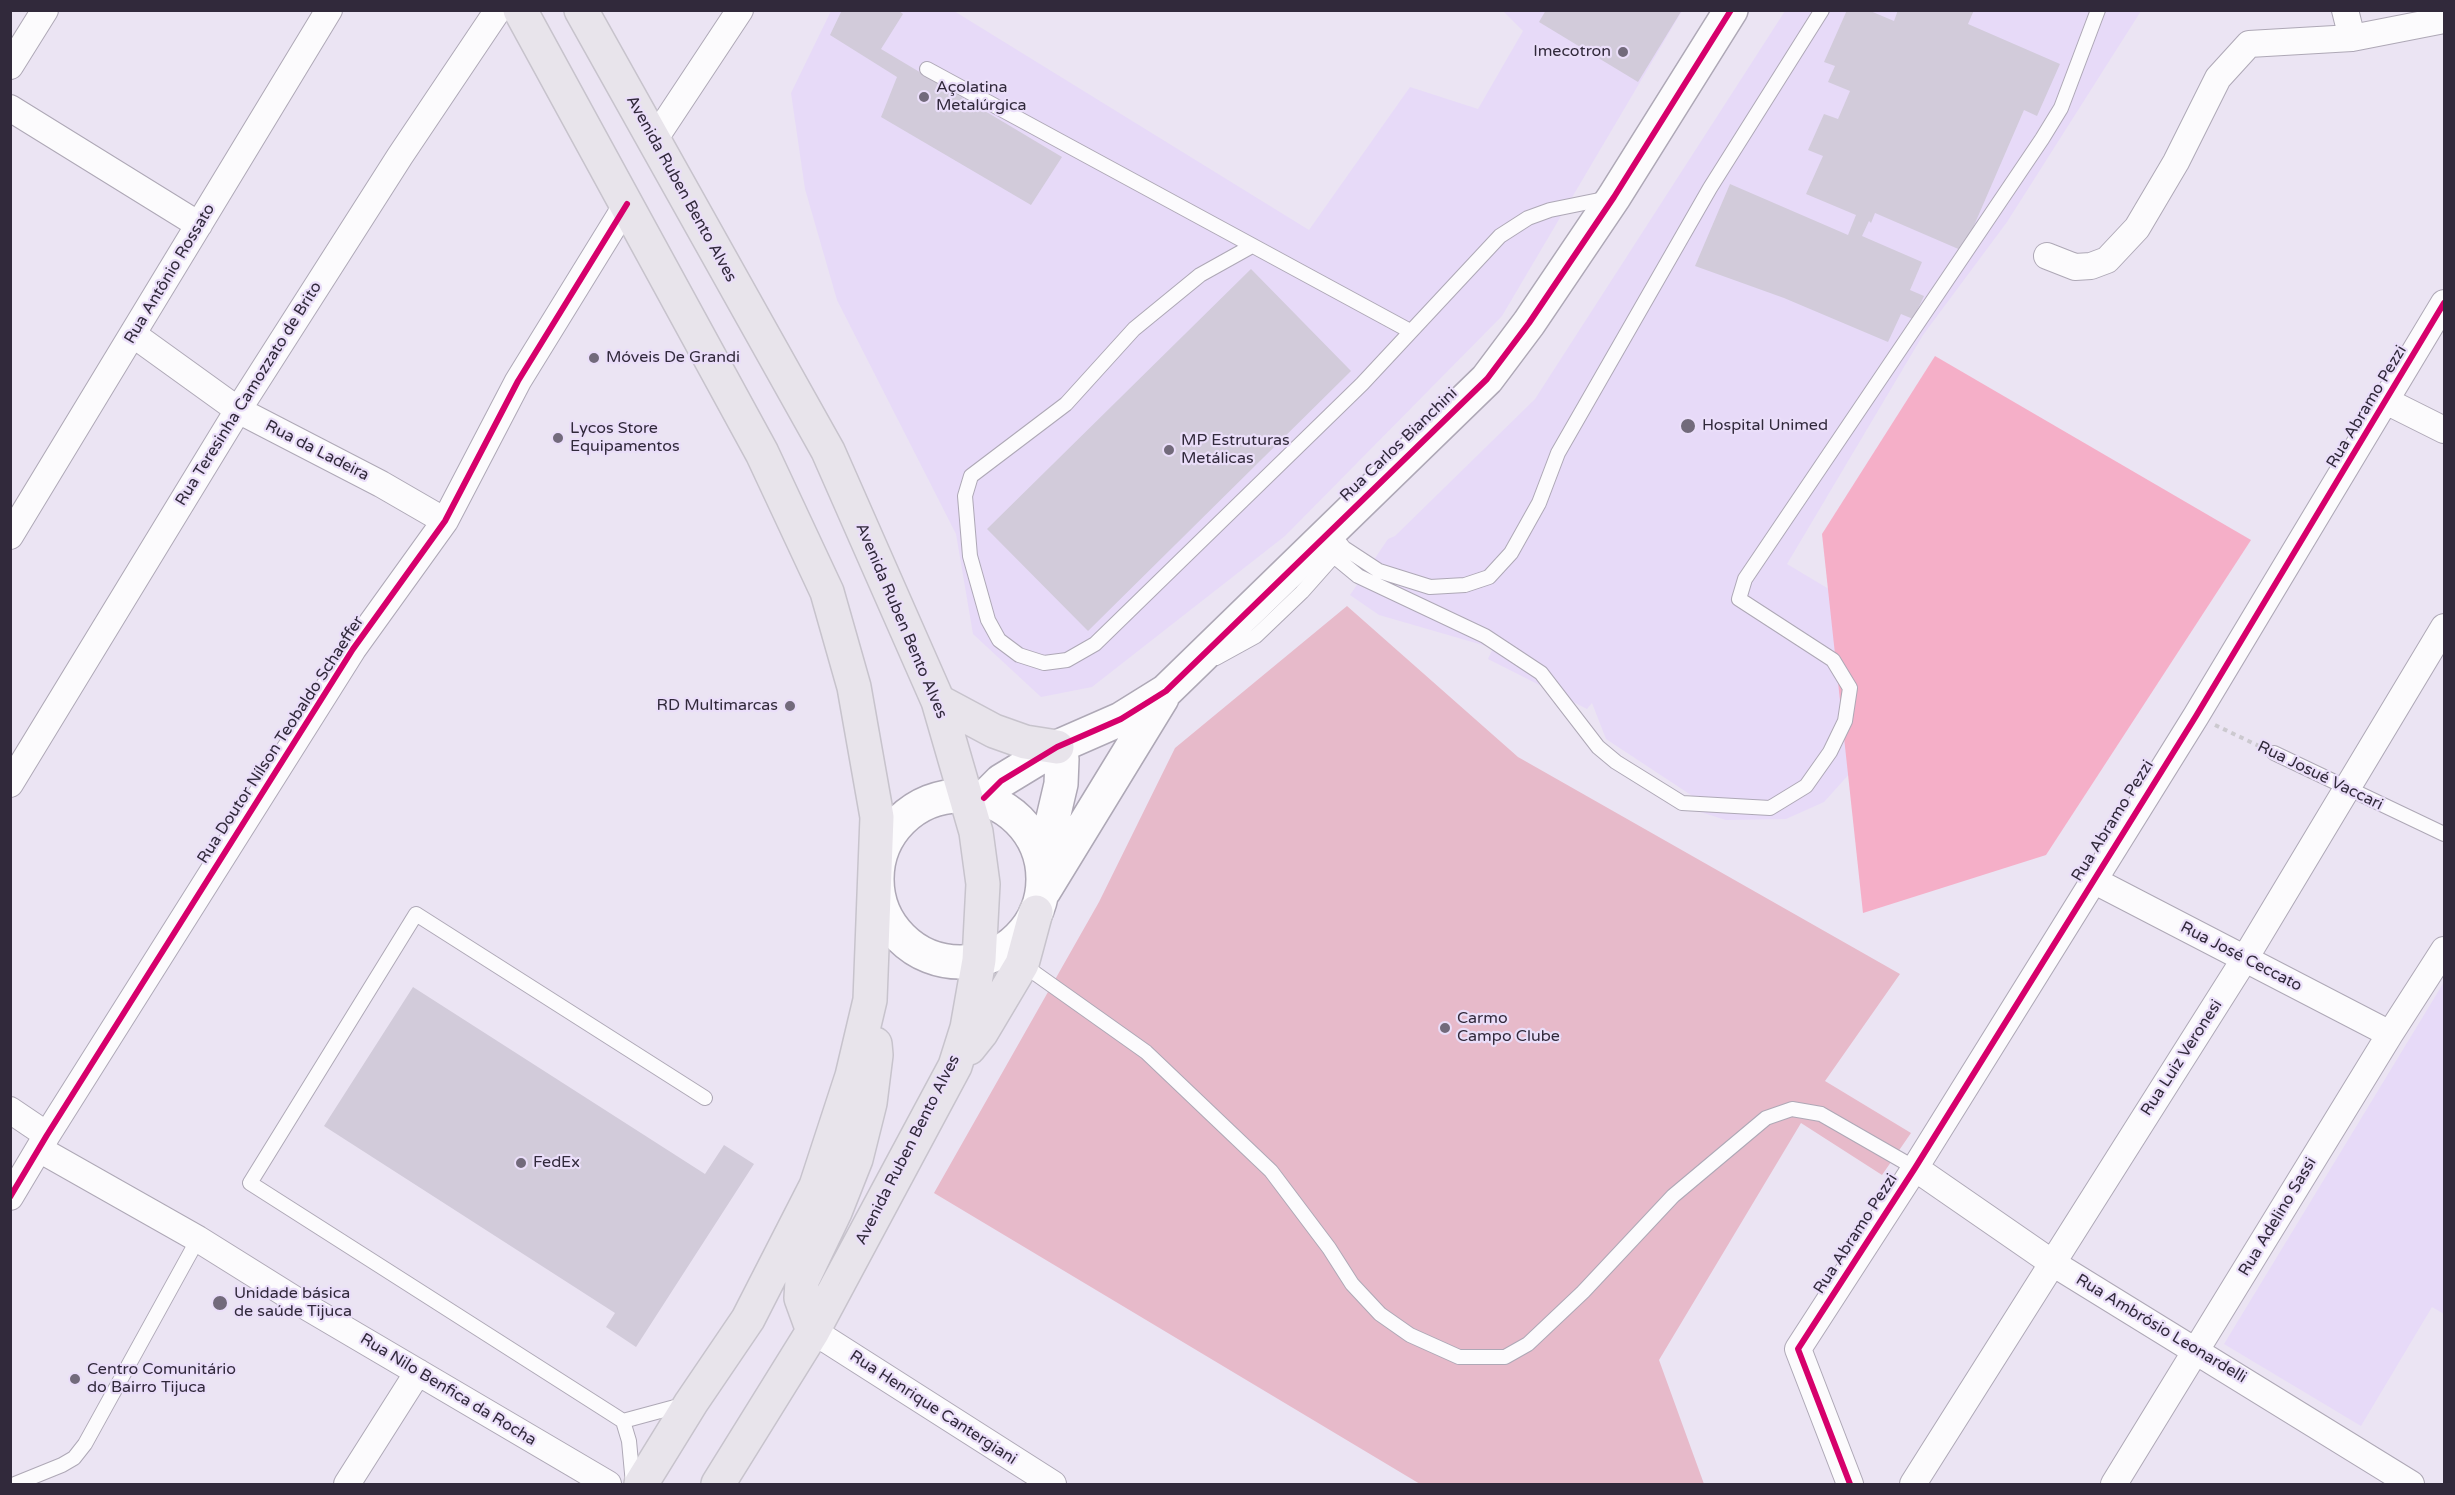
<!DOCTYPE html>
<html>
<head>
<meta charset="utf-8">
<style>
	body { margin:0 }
	#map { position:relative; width:2455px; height:1495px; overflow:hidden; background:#ebe4f3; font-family:"Varela Round",sans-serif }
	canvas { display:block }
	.frame { position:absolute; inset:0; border:12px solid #31293b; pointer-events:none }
</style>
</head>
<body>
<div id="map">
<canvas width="2455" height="1495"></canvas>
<div class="frame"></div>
</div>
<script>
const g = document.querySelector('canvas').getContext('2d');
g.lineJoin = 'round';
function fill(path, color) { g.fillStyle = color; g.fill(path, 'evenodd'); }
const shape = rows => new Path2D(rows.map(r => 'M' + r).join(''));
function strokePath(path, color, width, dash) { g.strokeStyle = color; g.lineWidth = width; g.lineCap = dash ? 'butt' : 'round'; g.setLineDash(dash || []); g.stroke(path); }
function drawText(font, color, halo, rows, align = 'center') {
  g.font = font + ' "Varela Round",sans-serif'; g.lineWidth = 4.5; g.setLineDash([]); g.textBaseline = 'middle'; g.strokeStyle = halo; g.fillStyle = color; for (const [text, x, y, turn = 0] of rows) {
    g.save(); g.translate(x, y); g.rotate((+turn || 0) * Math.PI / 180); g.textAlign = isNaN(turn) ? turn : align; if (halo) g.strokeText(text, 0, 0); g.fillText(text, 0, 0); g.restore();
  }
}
fill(shape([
	[831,11,954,11,1309,230,1410,87,1478,109,1523,31,1503,11,1682,11,1502,316,1285,536,1092,687,1041,697,973,634,956,534,837,300,805,189,791,93],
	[1785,11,2141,11,2007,222,1923,335,1787,564,1859,607,1860,762,1824,802,1786,819,1726,820,1694,810,1697,799,1606,739,1592,703,1587,709,1488,659,1493,648,1379,615,1350,595,1388,539,1395,536,1535,399],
	[2444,982,2444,1314,2432,1307,2361,1426,2224,1344]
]), '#e7daf8');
fill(shape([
	[1347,606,1518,757,1900,974,1825,1081,1911,1133,1882,1175,1801,1123,1659,1360,1704,1484,1420,1484,934,1193,1099,902,1175,748]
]), '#e7baca');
fill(shape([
	[1935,356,2251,540,2046,855,1863,913,1822,534]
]), '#f5afc8');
fill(shape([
	[842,10,898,10,903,14,881,49,1062,157,1031,205,881,117,897,77,830,35],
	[1546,10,1682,10,1638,82,1539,22],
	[1847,10,1868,10,1894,21,1898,10,1974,10,1968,24,2060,64,2037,116,2024,110,1963,251,1875,213,1871,223,1869,221,1862,236,1922,262,1910,290,1924,296,1913,319,1901,314,1888,342,1784,298,1695,266,1730,184,1848,235,1856,215,1806,194,1823,156,1808,150,1824,114,1838,119,1850,91,1828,82,1835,66,1824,62],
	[1251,269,1351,371,1088,631,987,529],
	[413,987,705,1174,724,1145,754,1164,636,1347,606,1327,615,1313,324,1126]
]), '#d2cbda');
const lane = shape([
	[927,69,1410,331],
	[1252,246,1200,275,1134,329,1066,404,971,476,965,496,970,556,988,620,999,640,1019,655,1044,663,1067,660,1095,644,1362,384,1500,236,1528,218,1550,210,1609,198],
	[1330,531,1344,548,1379,571,1430,587,1465,585,1489,577,1511,553,1539,503,1558,453,1710,188,1822,10],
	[1318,543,1358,576,1485,636,1541,673,1598,747,1616,762,1682,803,1770,808,1806,786,1830,752,1845,721,1850,688,1833,660,1739,599,1745,579,2042,139,2061,108,2098,10],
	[1216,658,1256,636,1302,592,1333,557],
	[2274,753,2444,834],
	[1022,964,1146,1052,1271,1171,1329,1248,1352,1284,1380,1314,1410,1335,1459,1357,1505,1357,1528,1344,1583,1292,1673,1196,1766,1118,1792,1109,1821,1114,1915,1168],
	[623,1421,686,1404],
	[15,1484,62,1465,74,1458,85,1444,198,1239],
	[633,1484,629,1441,623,1421,250,1183,416,914,705,1098]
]);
const street = shape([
	[2345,10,2352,38],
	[10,66,45,10],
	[10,108,199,225],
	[654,140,740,10],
	[2047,256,2075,267,2091,266,2107,260,2137,228,2176,162,2218,78,2249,44,2352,38,2444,20],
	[134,335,238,410,381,484,445,521],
	[2386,401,2444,430],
	[10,536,329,10],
	[10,784,238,410,400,156,498,10],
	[2093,880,2390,1034],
	[10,1110,47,1135],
	[39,1149,198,1239,302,1304,608,1484],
	[1915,1168,2051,1262,2411,1484],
	[10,1197,47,1135,353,649,445,521,518,381,627,204],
	[813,1331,1053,1484],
	[347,1484,418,1372],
	[1850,1484,1798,1349,1915,1168,2196,716,2444,303],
	[1913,1484,2244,960,2444,627],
	[2114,1484,2390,1034,2444,950]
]);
const secondary = shape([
	'877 879a83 83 0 1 1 166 0a83 83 0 1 1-166 0Z',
	[984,798,1001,781,1057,747,1121,719,1166,691,1487,379,1529,323,1614,197,1731,10],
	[1042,865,1061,784,1062,759,1057,747],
	[1044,891,1162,698]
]);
const primary = shape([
	[520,10,762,453,827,592,854,687,877,817,870,1000,852,1076,816,1186,748,1319,691,1403,641,1484],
	[581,10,828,451,938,701,976,832,983,884,979,960,967,1028,955,1066,813,1331,718,1484],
	[938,701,994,731,1025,742,1057,747],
	[969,1048,981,1033,1022,964,1036,912],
	[813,1331,801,1298,802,1281,835,1212,856,1159,870,1103,876,1055,875,1044]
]);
strokePath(lane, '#aea8b6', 16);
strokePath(street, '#aea8b6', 28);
strokePath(secondary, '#aea8b6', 36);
strokePath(primary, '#c7c3cc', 36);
strokePath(shape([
	[2215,725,2259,746]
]), '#ccc9cf', 4, [4.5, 4.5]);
strokePath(lane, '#fcfbfd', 14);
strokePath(street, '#fcfbfd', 26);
strokePath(secondary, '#fcfbfd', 33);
strokePath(primary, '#e8e4eb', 33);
strokePath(shape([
	[984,798,1001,781,1057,747,1121,719,1166,691,1487,379,1529,323,1614,197,1731,10],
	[10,1197,47,1135,353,649,445,521,518,381,627,204],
	[1850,1484,1798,1349,1915,1168,2196,716,2444,303]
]), '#d6006c', 6);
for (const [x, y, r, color] of [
	[1623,52,6,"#726a7b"],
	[924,97,6,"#726a7b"],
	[594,358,6,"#726a7b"],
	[1688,426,8,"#726a7b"],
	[558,438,6,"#726a7b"],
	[1169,450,6,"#726a7b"],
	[790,706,6,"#726a7b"],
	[1445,1028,6,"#726a7b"],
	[521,1163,6,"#726a7b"],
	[220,1303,8,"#726a7b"],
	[75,1379,6,"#726a7b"]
]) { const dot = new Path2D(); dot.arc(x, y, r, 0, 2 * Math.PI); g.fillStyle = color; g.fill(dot); strokePath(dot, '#eadef9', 2); }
drawText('16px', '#31293b', '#eadef9', [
	["Imecotron",1611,52,"right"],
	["Açolatina",936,88],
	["Metalúrgica",936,106],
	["Móveis De Grandi",606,358],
	["Hospital Unimed",1702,426],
	["Lycos Store",570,429],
	["Equipamentos",570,447],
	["MP Estruturas",1181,441],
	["Metálicas",1181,459],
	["RD Multimarcas",778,706,"right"],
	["Carmo",1457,1019],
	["Campo Clube",1457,1037],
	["FedEx",533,1163],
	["Unidade básica",234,1294],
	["de saúde Tijuca",234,1312],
	["Centro Comunitário",87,1370],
	["do Bairro Tijuca",87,1388]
], 'left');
drawText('16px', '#31293b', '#eadef9', [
	["Avenida Ruben Bento Alves",681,189,61],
	["Rua Antônio Rossato",170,274,-59],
	["Rua Teresinha Camozzato de Brito",249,394,-58],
	["Rua Abramo Pezzi",2367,407,-59],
	["Rua Carlos Bianchini",1399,445,-44],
	["Rua da Ladeira",317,451,27],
	["Avenida Ruben Bento Alves",901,621,67],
	["Rua Doutor Nílson Teobaldo Schaeffer",281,740,-57],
	["Rua Josué Vaccari",2320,776,26],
	["Rua Abramo Pezzi",2113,821,-58],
	["Rua José Ceccato",2241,957,27],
	["Rua Luiz Veronesi",2182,1058,-57],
	["Avenida Ruben Bento Alves",908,1150,-63],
	["Rua Adelino Sassi",2278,1217,-59],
	["Rua Abramo Pezzi",1856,1234,-57],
	["Rua Ambrósio Leonardelli",2161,1329,31],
	["Rua Nilo Benfica da Rocha",448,1390,31],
	["Rua Henrique Cantergiani",933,1408,33]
]);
</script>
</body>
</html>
